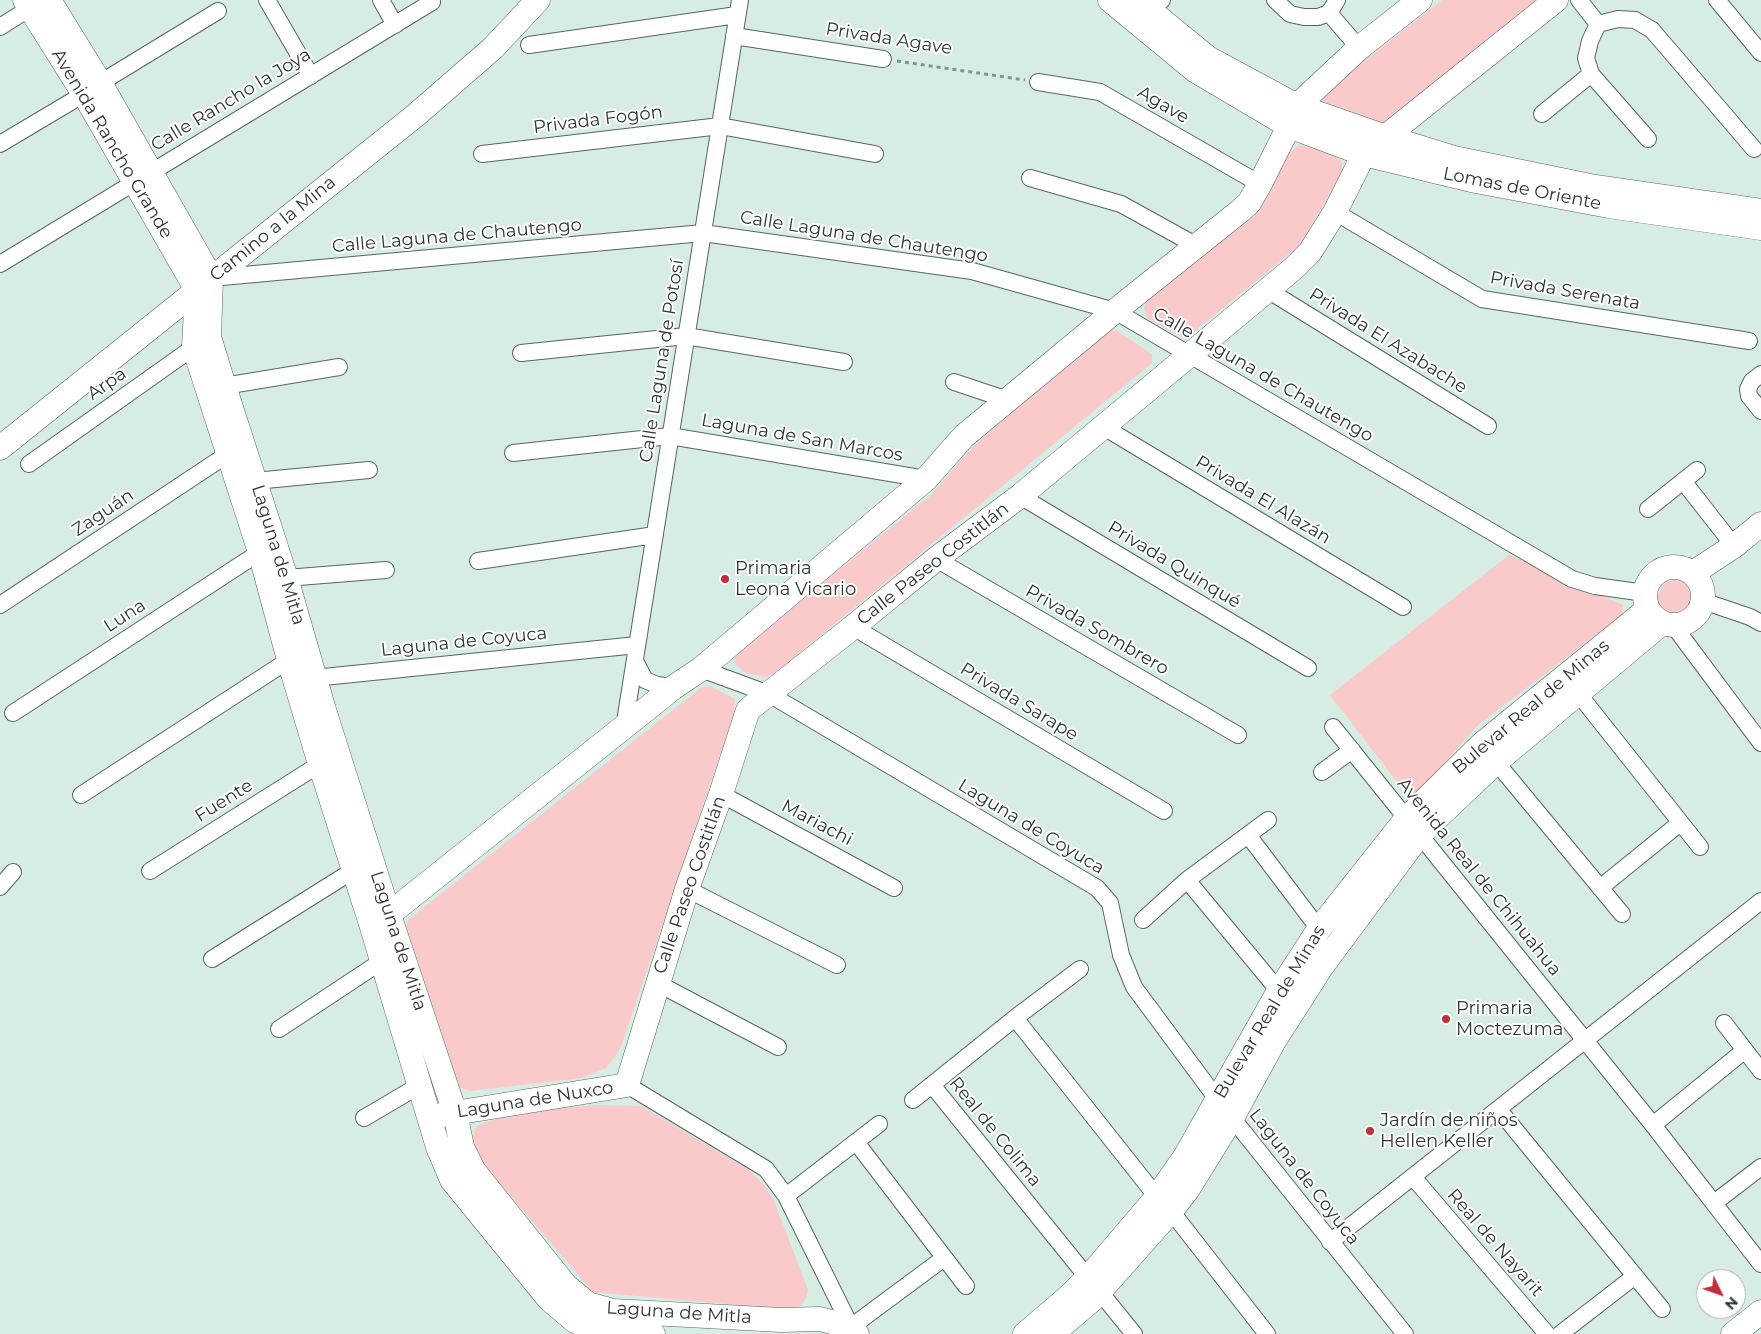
<!DOCTYPE html>
<html>
<head>
<meta charset="utf-8">
<style>
	body { margin:0 }
	#map { position:relative; width:1761px; height:1334px; overflow:hidden; background:#d7ece3; font-family:Montserrat,sans-serif }
	canvas { display:block }
	.north { position:absolute; left:1696px; top:1269px; width:50px; height:50px; box-sizing:border-box; background:#fff; border:1px solid #abafad; border-radius:50%; rotate:132deg; font-size:14px; font-weight:700; line-height:20px; text-align:center; color:#2e3633 }
	.north::after { content:''; display:block; margin:auto; width:18px; height:22px; background:#c02f3e; clip-path:polygon(50% 0,100% 100%,50% 72%,0 100%) }
</style>
</head>
<body>
<div id="map">
<canvas width="1761" height="1334"></canvas>
<div class="north">N</div>
</div>
<script>
const g = document.querySelector('canvas').getContext('2d');
g.lineJoin = 'round';
function fill(path, color) { g.fillStyle = color; g.fill(path, 'evenodd'); }
const shape = rows => new Path2D(rows.map(r => 'M' + r).join(''));
function strokePath(path, color, width, dash) { g.strokeStyle = color; g.lineWidth = width; g.lineCap = dash ? 'butt' : 'round'; g.setLineDash(dash || []); g.stroke(path); }
function drawText(font, color, halo, rows, align = 'center') {
  g.font = font + ' Montserrat,sans-serif'; g.lineWidth = 4; g.setLineDash([]); g.textBaseline = 'middle'; g.strokeStyle = halo; g.fillStyle = color; for (const [text, x, y, turn = 0] of rows) {
    g.save(); g.translate(x, y); g.rotate((+turn || 0) * Math.PI / 180); g.textAlign = isNaN(turn) ? turn : align; if (halo) g.strokeText(text, 0, 0); g.fillText(text, 0, 0); g.restore();
  }
}
fill(shape([
	[1442,0,1539,0,1385,125,1322,101,1326,93,1341,79],
	[1304,145,1334,155,1342,162,1342,173,1300,245,1190,335,1182,337,1148,319,1144,309,1146,301,1288,154,1298,146],
	[1116,330,1152,354,1152,363,775,673,765,677,746,673,736,665,733,655,931,495,975,444,1109,331],
	[1509,555,1623,605,1622,615,1478,725,1411,800,1330,695],
	[1675,580,1683,581,1693,587,1699,598,1700,606,1692,617,1677,623,1660,613,1656,605,1657,596,1661,589,1666,582],
	[710,686,735,699,734,714,622,1044,616,1055,606,1068,581,1078,471,1091,455,1086,406,927,409,919,702,687],
	[595,1105,641,1106,749,1170,764,1185,773,1198,808,1290,806,1298,799,1308,792,1310,593,1292,478,1158,471,1139,477,1126,515,1112]
]), '#f9cac9');
const street = shape([
	[267,0,311,76],
	[381,0,395,25],
	[1275,0,1290,14,1304,17,1318,17,1329,13,1337,0],
	[1579,0,1598,24],
	[1717,0,1761,53],
	[1150,10,1162,0],
	[1329,13,1359,48],
	[1598,24,1618,19,1635,20,1652,30,1754,149],
	[1598,24,1590,41,1586,58,1591,74,1648,139],
	[0,27,30,8],
	[734,36,883,59],
	[529,45,737,15],
	[1038,82,1100,92,1260,184],
	[100,83,218,11],
	[1542,114,1591,74],
	[0,144,84,94],
	[482,154,720,126,875,154],
	[1030,178,1121,204,1197,246],
	[1335,212,1482,299,1749,341],
	[0,264,432,2],
	[211,278,703,233,972,271,1115,311,1572,579,1595,586,1645,593],
	[1266,289,1488,426],
	[521,353,686,336,844,362],
	[1761,374,1752,381,1748,389,1749,396,1761,411],
	[954,382,1008,400],
	[224,386,339,367],
	[1102,426,1403,607],
	[513,453,670,436,926,479],
	[29,464,201,342],
	[255,481,369,470],
	[1683,481,1734,546],
	[1020,496,1308,668],
	[1648,509,1697,470],
	[936,559,1238,735],
	[478,561,655,535],
	[286,578,386,570],
	[1703,601,1750,617,1761,623],
	[0,605,228,454],
	[1673,625,1761,743],
	[853,627,1164,811],
	[635,661,645,680,657,685,674,687],
	[701,669,769,694,1097,888,1110,903,1121,955,1134,987,1217,1099,1405,1334],
	[304,679,637,645],
	[1577,692,1700,847],
	[13,713,260,552],
	[1333,727,1653,1125,1761,1264],
	[624,728,740,0],
	[1496,762,1622,914],
	[1322,772,1352,750],
	[721,794,894,888],
	[81,795,289,660,298,658],
	[1248,835,1319,929],
	[150,871,320,764],
	[1187,880,1279,991],
	[0,887,13,872],
	[1600,888,1680,823],
	[687,889,837,965],
	[1143,920,1187,880,1268,820],
	[212,959,354,870],
	[657,983,778,1047],
	[1015,1018,1157,1197],
	[1724,1023,1761,1071],
	[279,1029,382,961],
	[627,1085,766,1169,786,1196,851,1327,944,1258],
	[932,1085,1088,1278],
	[913,1100,1015,1018,1080,969],
	[1499,1110,1662,1309],
	[364,1118,420,1085],
	[1653,1125,1745,1050],
	[856,1142,966,1286],
	[1413,1177,1547,1334],
	[786,1196,879,1124],
	[1714,1203,1761,1167],
	[1171,1211,1267,1334],
	[1330,1242,1761,901],
	[1100,1292,1134,1334],
	[1560,1334,1635,1276]
]);
const secondary = shape([
	[25,0,84,94,197,290,194,347,260,552,289,660,320,764,372,927,438,1147,452,1180,549,1299,575,1321,591,1328,607,1331,653,1334],
	[49,0,100,83,211,278,209,337,224,386,286,578,324,710,389,915,455,1113,462,1147,474,1171,566,1286,588,1304,613,1311,781,1320,820,1319,851,1327,857,1334],
	[1110,0,1196,71,1289,126,1364,154,1476,181,1609,206,1761,228],
	[1137,0,1208,58,1297,106,1386,137,1454,158,1590,186,1761,211],
	[0,448,416,115,493,48,538,0],
	'1645 596a29 29 0 1 1 58 0a29 29 0 1 1-58 0Z',
	[1693,573,1734,546,1761,524],
	[378,923,674,687,701,669,926,479,964,436,1115,311,1240,211,1249,203,1260,184,1289,126,1297,106,1359,48,1420,0],
	[430,1117,627,1085,687,889,721,794,748,710,853,627,936,559,1020,496,1294,268,1310,252,1335,212,1364,154,1556,0],
	[1025,1334,1066,1299,1088,1278,1157,1197,1185,1157,1279,991,1319,929,1407,818,1482,744,1648,609],
	[1052,1334,1093,1299,1171,1211,1188,1189,1232,1118,1274,1041,1322,966,1420,834,1496,762,1662,623],
	[1733,1334,1761,1312]
]);
strokePath(street, '#556760', 18);
strokePath(secondary, '#556760', 25);
strokePath(shape([
	[897,61,1025,80]
]), '#86948e', 3, [4, 4]);
strokePath(street, '#fff', 16);
strokePath(secondary, '#fff', 24);
for (const [x, y, r, color] of [
	[725,579,5,"#c02f3e"],
	[1446,1019,5,"#c02f3e"],
	[1370,1131,5,"#c02f3e"]
]) { const dot = new Path2D(); dot.arc(x, y, r, 0, 2 * Math.PI); g.fillStyle = color; g.fill(dot); strokePath(dot, '#fff', 2); }
drawText('18px', '#2e3633', '#fff', [
	["Privada Agave",889,39,9],
	["Calle Rancho la Joya",231,100,-31],
	["Agave",1163,105,30],
	["Privada Fogón",598,120,-7],
	["Avenida Rancho Grande",112,144,59],
	["Lomas de Oriente",1522,189,11],
	["Camino a la Mina",273,229,-39],
	["Calle Laguna de Chautengo",457,236,-5],
	["Calle Laguna de Chautengo",864,237,9],
	["Privada Serenata",1565,291,10],
	["Privada El Azabache",1388,341,32],
	["Calle Laguna de Potosí",662,361,-81],
	["Calle Laguna de Chautengo",1263,375,30],
	["Arpa",107,384,-35],
	["Laguna de San Marcos",802,438,10],
	["Privada El Alazán",1263,500,31],
	["Zaguán",103,513,-34],
	["Laguna de Mitla",278,555,73],
	["Calle Paseo Costitlán",933,564,-38],
	["Privada Quinqué",1174,565,31],
	["Luna",125,616,-33],
	["Privada Sombrero",1097,630,30],
	["Laguna de Coyuca",464,642,-6],
	["Privada Sarape",1019,702,31],
	["Bulevar Real de Minas",1531,707,-40],
	["Fuente",224,801,-32],
	["Mariachi",817,823,28],
	["Laguna de Coyuca",1031,827,31],
	["Avenida Real de Chihuahua",1479,877,51],
	["Calle Paseo Costitlán",690,885,-71],
	["Laguna de Mitla",398,941,72],
	["Bulevar Real de Minas",1270,1012,-59],
	["Laguna de Nuxco",535,1100,-9],
	["Real de Colima",995,1132,51],
	["Laguna de Coyuca",1304,1177,52],
	["Real de Nayarit",1495,1243,49],
	["Laguna de Mitla",679,1313,4]
]);
drawText('18px', '#2e3633', '#fff', [
	["Primaria",735,569],
	["Leona Vicario",735,590],
	["Primaria",1456,1009],
	["Moctezuma",1456,1030],
	["Jardín de niños",1380,1121],
	["Hellen Keller",1380,1142]
], 'left');
</script>
</body>
</html>
